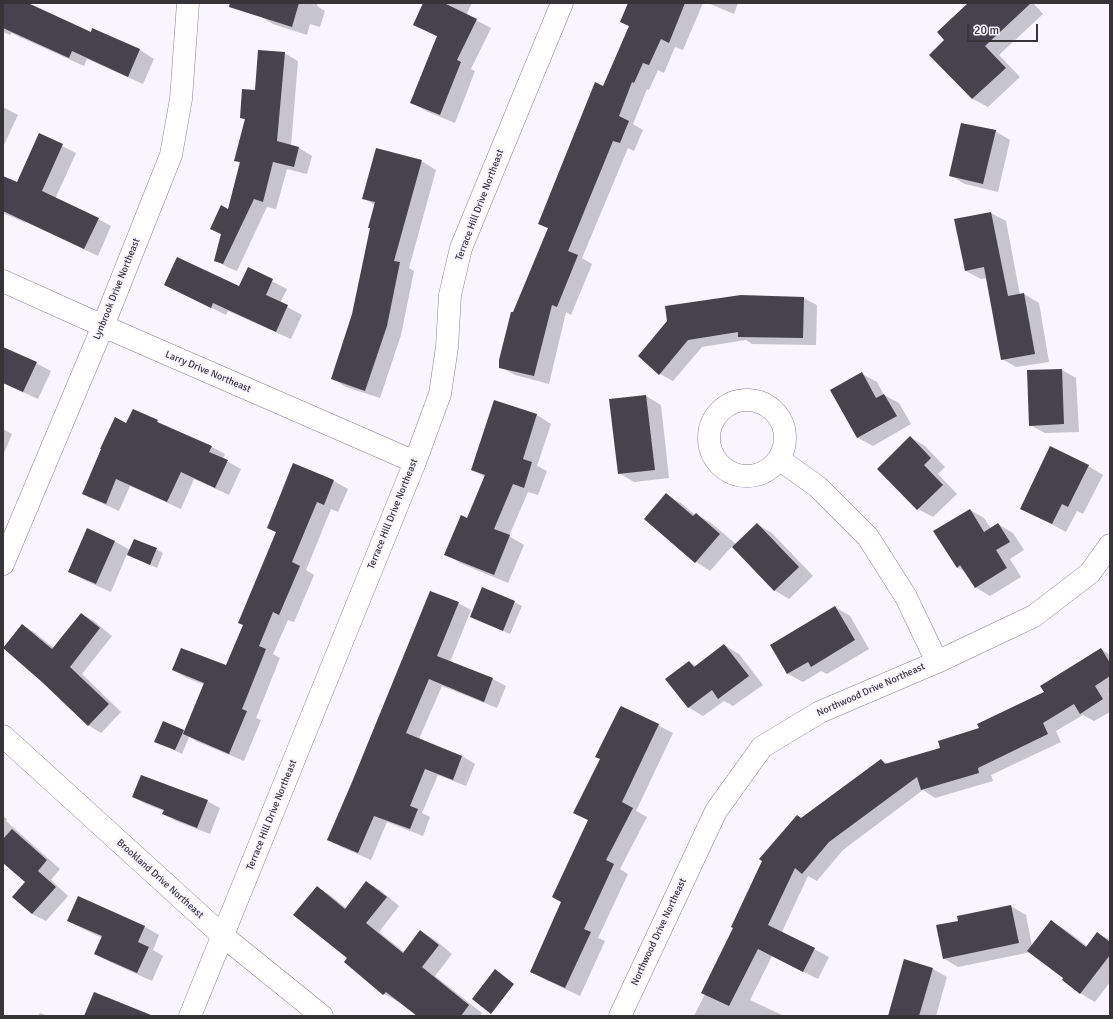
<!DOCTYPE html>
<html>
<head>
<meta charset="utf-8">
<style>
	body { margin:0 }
	#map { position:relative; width:1113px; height:1019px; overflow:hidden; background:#f8f5ff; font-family:Signika,sans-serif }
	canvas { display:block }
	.frame { position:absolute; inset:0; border:4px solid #363439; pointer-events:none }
	.scale { position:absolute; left:967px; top:24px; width:71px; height:18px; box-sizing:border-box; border:2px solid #363439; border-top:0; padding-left:5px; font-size:12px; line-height:14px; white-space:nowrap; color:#363439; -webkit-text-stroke:3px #f8f5ff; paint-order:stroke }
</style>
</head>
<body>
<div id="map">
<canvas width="1113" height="1019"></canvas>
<div class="frame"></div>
<div class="scale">20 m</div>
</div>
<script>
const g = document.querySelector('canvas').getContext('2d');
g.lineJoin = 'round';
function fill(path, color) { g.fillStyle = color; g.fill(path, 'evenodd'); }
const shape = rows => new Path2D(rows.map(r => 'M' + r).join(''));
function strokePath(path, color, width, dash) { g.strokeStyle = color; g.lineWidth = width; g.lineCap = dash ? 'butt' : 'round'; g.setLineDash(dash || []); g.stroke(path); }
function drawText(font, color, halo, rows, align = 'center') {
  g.font = font + ' Signika,sans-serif'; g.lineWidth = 4; g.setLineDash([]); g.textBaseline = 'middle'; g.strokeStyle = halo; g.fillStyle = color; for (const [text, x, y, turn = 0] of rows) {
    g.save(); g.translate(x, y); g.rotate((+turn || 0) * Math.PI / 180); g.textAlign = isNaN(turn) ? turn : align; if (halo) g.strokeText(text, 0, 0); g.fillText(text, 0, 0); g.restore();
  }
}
fill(shape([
	[3,3,24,3,91,33,93,29,140,50,154,59,143,84,87,59,84,66,11,33,10,35,3,32],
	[262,3,318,3,317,6,325,11,320,27,310,24,307,35,273,24,258,15],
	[424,3,472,3,466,15,491,28,471,69,475,71,455,123,426,111,411,102,438,37,414,24],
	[629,3,703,3,683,50,675,47,664,73,658,70,649,90,647,89,633,124,643,130,634,151,628,148,582,258,592,264,571,315,566,312,549,384,515,375,500,367,513,314,549,229,539,224,604,87,630,27,621,21],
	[708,3,738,3,734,14],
	[974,3,1033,3,1043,14,999,55,1020,77,988,107,973,99,931,55,946,40],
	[284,53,298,61,291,146,299,148,312,156,307,174,287,169,276,209,267,207,237,271,229,268,215,260,222,235,211,228,228,210,241,164,235,160,246,120,241,118,256,91],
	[3,107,18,115,3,147],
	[995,131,1010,140,998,192,965,184,950,175],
	[40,135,76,153,55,199,98,219,111,226,98,256,26,222,26,223,3,213,3,177,17,183],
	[421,161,436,170,409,268,414,271,401,335,380,398,346,387,332,378,353,315,375,205,363,198],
	[991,213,1006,221,1020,295,1024,294,1039,303,1049,362,1016,367,1002,359,987,278,981,279,966,271],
	[248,269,287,289,280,303,302,315,291,339,228,311,226,315,165,285,239,288],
	[803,298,817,305,816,345,752,344,746,340,702,347,673,381,660,374,639,356],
	[3,348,36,363,51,371,38,399,3,383],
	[1062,370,1076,378,1079,432,1045,433,1030,425],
	[862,374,877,382,884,395,899,403,911,424,873,446,858,438,831,391],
	[646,396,661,405,669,478,634,482,619,473],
	[495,401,537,415,551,424,537,466,547,471,538,495,528,492,509,536,524,545,508,583,460,563,446,554,467,519,485,477,472,470],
	[133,410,212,447,225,454,223,459,241,469,229,495,194,479,181,509,130,486,119,511,97,501,83,494,127,424],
	[3,429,12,434,4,453,3,453],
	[910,437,925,446,945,467,938,474,957,494,933,517,918,509],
	[294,465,334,481,348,489,338,512,331,509,306,570,314,575,294,622,288,620,273,654,280,658,256,718,261,720,244,761,198,742,189,737,182,754,163,745,183,730,185,731,205,685,187,678,173,670,227,666,244,625,277,533,268,528],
	[1088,466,1103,475,1083,514,1077,511,1066,532,1021,508],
	[666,495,681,503,695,515,696,514,711,523,736,544,757,524,772,533,813,576,789,599,774,590,732,546,710,571,696,562,645,519],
	[970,510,984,518,991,529,998,524,1013,533,1024,550,1010,559,1021,577,990,596,975,587,965,572,957,567],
	[114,541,130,550,156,549,163,553,157,568,127,554,111,592,84,580,69,571],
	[514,602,522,606,510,634,471,617],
	[458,603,471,610,450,662,493,679,506,686,497,708,442,686,419,739,462,756,475,764,466,786,438,775,422,813,430,817,423,836,387,822,371,860,341,847,328,840],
	[835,607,850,616,869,649,827,674,821,671,803,682,788,674,771,645],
	[81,614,94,621,112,636,82,674,121,712,101,733,88,725,23,625,35,633,54,648],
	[724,645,739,654,763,685,733,706,724,701,703,716,688,707,689,662,696,666],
	[1101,649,1110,655,1110,693,1108,694,1110,697,1110,712,1094,721,1083,715,1056,731,1061,742,991,775,993,781,935,798,923,790,843,850,817,881,808,876,782,932,829,957,818,979,772,956,750,1000,784,1016,694,1016,705,994,802,819,881,760,889,764,942,749,980,729,1045,692],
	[622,707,673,733,636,811,647,817,620,869,628,874,598,938,605,941,580,996,546,980,531,972,562,902,589,821,574,812,601,759],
	[133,797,207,801,220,808,210,834,176,821,163,813,164,811,146,804],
	[3,816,7,819,6,821,60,869,51,880,68,896,46,921,32,914,26,882,3,861],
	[367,883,380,890,399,906,379,932,404,952,420,932,434,939,452,954,435,976,482,1013,480,1016,418,1016,398,1000,397,1001,384,994,348,958,317,887,330,895,347,909],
	[79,897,145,927,159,935,153,950,163,956,152,981,110,962,95,954,102,938,83,929,69,921],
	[1011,906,1026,915,1032,946,1051,922,1066,930,1087,946,1097,933,1110,940,1110,982,1095,1002,1080,993,1065,977,1031,952,958,967,943,958,959,921],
	[933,969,947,977,936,1016,889,1016],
	[40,1013,48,1016,38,1016]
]), '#0003');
fill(shape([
	[3,3,28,3,91,32,92,28,140,49,128,77,72,51,69,58,3,28],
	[230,3,299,3,292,27,229,7],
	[423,3,444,3,477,19,457,60,461,62,440,115,410,103,437,36,413,25],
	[628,3,685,3,669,43,661,39,649,65,643,63,634,83,632,82,619,116,629,121,620,143,613,141,568,251,578,255,557,307,552,305,534,376,499,368,499,360,511,312,513,312,548,228,538,224,595,82,603,86,629,26,620,22],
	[968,3,1031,3,985,46,1006,68,972,99,929,55,944,40,937,32],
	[258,50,285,52,277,141,299,147,294,167,273,162,263,202,254,199,223,264,214,261,221,234,210,229,221,205,228,209,240,162,234,161,245,119,240,118,242,89,255,90],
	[961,123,996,130,983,184,949,176],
	[39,133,63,144,42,191,99,218,84,249,3,211,3,176,17,182],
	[376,148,422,160,394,261,400,262,387,326,365,391,331,379,352,314,370,228,368,228,375,202,362,199],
	[991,212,1008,296,1024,293,1035,354,1001,360,984,267,965,271,954,219],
	[177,257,239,286,248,267,273,279,266,295,288,305,276,332,213,303,211,308,164,285],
	[741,295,804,297,803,338,738,337,738,332,688,340,659,375,638,356,667,321,665,306],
	[3,347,37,362,23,392,3,383],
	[1062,369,1064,424,1029,426,1027,370],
	[862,372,876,398,884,394,897,416,857,438,830,390],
	[646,395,655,470,618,474,609,399],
	[494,400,537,414,523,459,532,462,524,488,513,484,494,529,510,535,494,575,444,555,461,515,467,518,485,475,471,470],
	[133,409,158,420,157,422,212,446,209,452,228,460,215,488,181,472,167,502,116,479,106,504,82,494,101,449,100,449,115,417,126,423],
	[910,436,931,458,924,465,943,485,917,510,877,469],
	[1050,446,1089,465,1068,507,1062,504,1052,524,1020,509],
	[293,463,334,480,324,505,317,502,292,562,300,566,279,615,273,612,259,646,266,649,242,709,247,711,229,754,183,734,204,683,172,670,181,648,226,665,243,625,238,623,276,532,267,528],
	[666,493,693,516,696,513,720,534,695,563,644,519],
	[970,509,984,532,998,523,1010,542,996,550,1007,568,975,588,960,565,957,568,933,531],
	[757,523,799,567,774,591,732,547],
	[87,528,115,541,96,584,68,572],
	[134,539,157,548,150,565,127,555],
	[482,587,515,601,503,631,470,617],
	[430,591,459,602,437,656,493,678,484,702,429,679,406,733,462,756,453,780,425,769,410,806,418,809,410,829,374,816,358,853,327,840,352,782],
	[835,606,855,640,811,667,808,662,787,674,770,645],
	[81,613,100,628,70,667,109,704,88,726,42,682,3,648,22,624,52,649],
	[724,644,749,676,718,699,712,690,688,708,665,679,689,661,694,667],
	[1101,648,1110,663,1110,676,1095,686,1103,699,1080,714,1074,704,1043,723,1048,734,978,768,979,773,921,790,917,777,829,842,802,874,795,868,768,925,815,948,803,972,758,949,729,1006,701,993,733,928,731,927,762,861,759,859,797,815,801,818,881,759,885,764,940,748,938,741,979,728,977,724,1044,692,1040,686],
	[621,706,659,724,622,802,633,808,606,860,614,864,584,929,591,932,565,988,530,972,561,902,552,897,588,820,573,813,600,759,595,757,619,709],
	[163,721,184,730,175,750,154,742],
	[141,775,208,800,197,828,162,814,164,810,132,797],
	[12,829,47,860,38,871,56,887,32,914,12,897,25,882,3,863,3,839],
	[366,881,387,897,366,923,403,953,420,930,439,945,422,967,469,1005,461,1016,417,1016,386,992,383,995,344,962,347,958,293,915,317,886,345,909],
	[78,896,145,926,138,942,149,947,137,973,94,954,102,936,67,921],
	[1011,905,1019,943,943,959,936,925,958,921,957,916],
	[1051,920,1086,947,1097,932,1110,942,1110,955,1080,994,1062,980,1063,978,1027,951],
	[904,959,933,968,919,1016,888,1016],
	[495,969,514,984,491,1014,472,999],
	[94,992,151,1015,150,1016,84,1016]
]), '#46424e');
const minor = shape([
	[3,281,103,326,415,462],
	'709 438a38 38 0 1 1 76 0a38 38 0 1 1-76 0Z',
	[779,459,818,487,868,537,906,597,937,662],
	[3,564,103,326,171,155,181,99,188,3],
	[3,736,223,936,322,1016],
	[190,1016,415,462,440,394,447,347,450,295,461,248,562,3],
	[620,1016,716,811,762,747,820,712,937,662,1034,616,1090,573,1110,545]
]);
strokePath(minor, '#878290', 23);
strokePath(minor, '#fff', 22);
drawText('10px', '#363439', '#f8f5ff', [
	["Terrace Hill Drive Northeast",480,205,-69],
	["Lynbrook Drive Northeast",117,289,-68],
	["Larry Drive Northeast",208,372,23],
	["Terrace Hill Drive Northeast",393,514,-68],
	["Northwood Drive Northeast",871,690,-24],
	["Terrace Hill Drive Northeast",272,815,-68],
	["Brookland Drive Northeast",160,879,42],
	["Northwood Drive Northeast",659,932,-65]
]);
</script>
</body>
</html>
